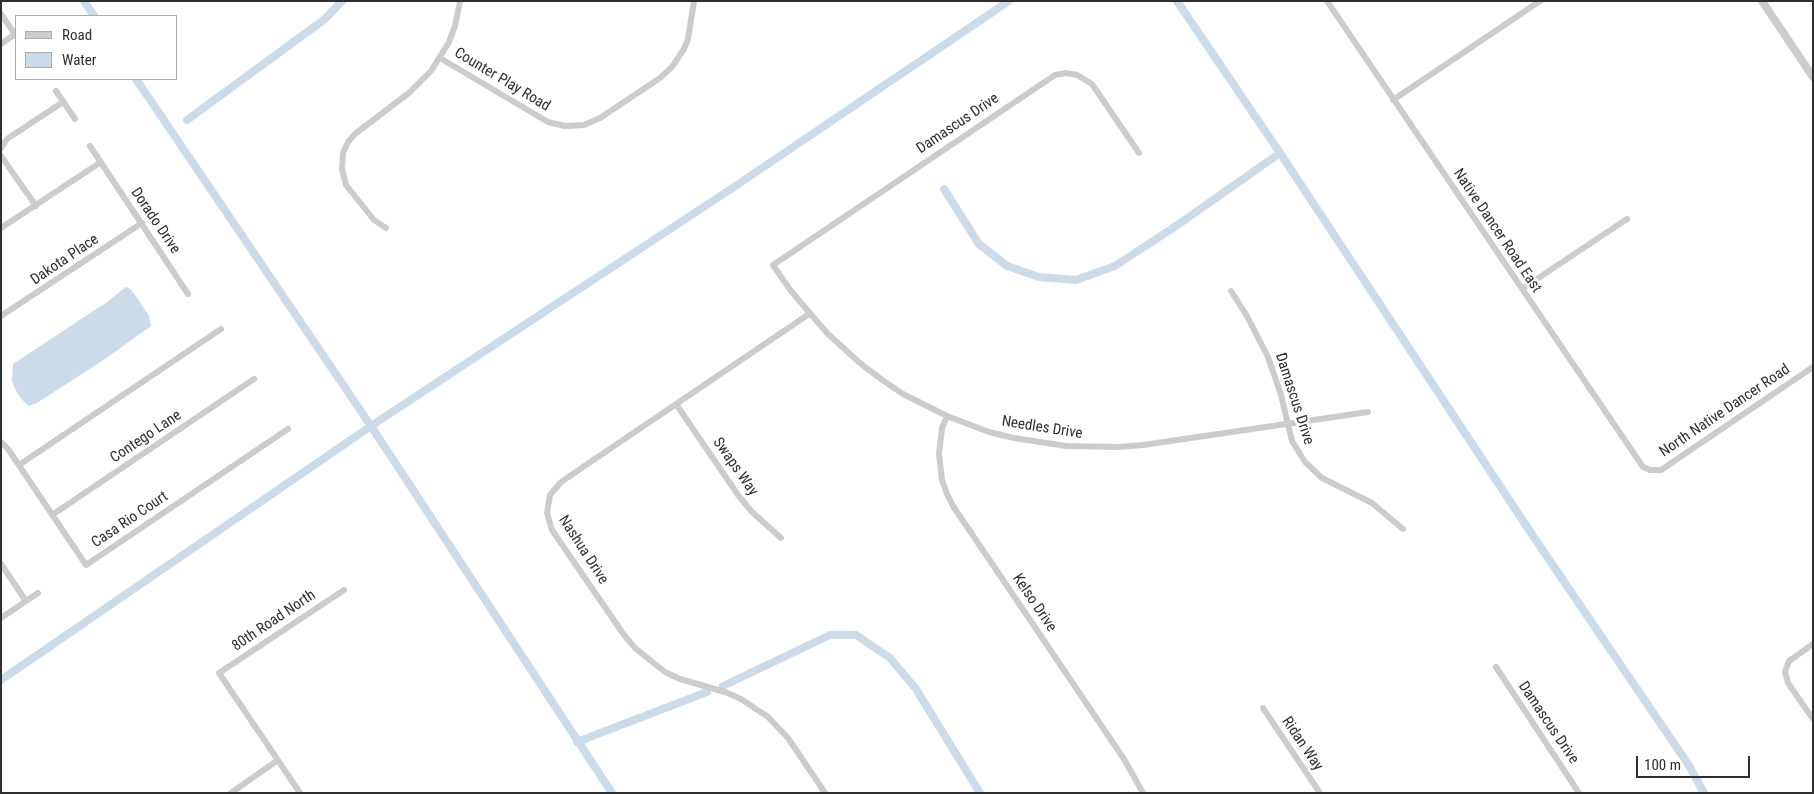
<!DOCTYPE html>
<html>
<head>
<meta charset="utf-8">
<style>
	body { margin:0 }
	#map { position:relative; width:1814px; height:794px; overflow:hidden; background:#fff; font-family:"Roboto Condensed",sans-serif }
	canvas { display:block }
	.frame { position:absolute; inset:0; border:2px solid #2f2f2f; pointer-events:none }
	.legend { position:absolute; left:15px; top:15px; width:162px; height:65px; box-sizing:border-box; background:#fff; border:1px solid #acacac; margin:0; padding:6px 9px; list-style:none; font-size:15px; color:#2f2f2f }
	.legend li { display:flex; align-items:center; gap:10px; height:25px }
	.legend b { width:25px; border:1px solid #acacac }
	.scale { position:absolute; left:1636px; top:756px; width:114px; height:22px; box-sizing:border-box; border:2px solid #2f2f2f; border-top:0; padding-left:6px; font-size:15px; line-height:18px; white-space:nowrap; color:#2f2f2f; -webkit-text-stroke:4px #fff; paint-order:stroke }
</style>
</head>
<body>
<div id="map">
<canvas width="1814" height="794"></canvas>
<div class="frame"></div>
<ul class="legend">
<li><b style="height:6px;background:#ccc"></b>Road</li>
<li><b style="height:14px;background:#cbdbea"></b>Water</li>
</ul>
<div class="scale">100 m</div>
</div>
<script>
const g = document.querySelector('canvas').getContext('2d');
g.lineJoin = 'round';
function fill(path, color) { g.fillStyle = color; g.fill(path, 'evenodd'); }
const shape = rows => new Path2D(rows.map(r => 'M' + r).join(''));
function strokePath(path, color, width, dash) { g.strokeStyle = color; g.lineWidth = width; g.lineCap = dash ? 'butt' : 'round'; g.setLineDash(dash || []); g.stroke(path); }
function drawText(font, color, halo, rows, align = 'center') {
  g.font = font + ' "Roboto Condensed",sans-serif'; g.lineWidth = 5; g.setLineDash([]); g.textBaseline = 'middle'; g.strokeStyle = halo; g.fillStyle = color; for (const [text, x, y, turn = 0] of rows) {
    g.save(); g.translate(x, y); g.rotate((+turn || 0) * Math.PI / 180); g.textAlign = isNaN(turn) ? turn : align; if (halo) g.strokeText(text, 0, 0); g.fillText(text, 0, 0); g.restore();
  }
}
fill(shape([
	[126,287,129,288,133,292,149,316,151,326,105,359,37,403,29,406,26,404,17,393,12,381,13,364,107,302]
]), '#cbdbea');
strokePath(shape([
	[84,1,94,16],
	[1177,1,1280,153,1531,533,1688,764,1704,793],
	[136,79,371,426,612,793],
	[187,120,325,19,342,1],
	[944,189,979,244,1007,266,1039,277,1076,280,1115,266,1176,226,1280,153],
	[1,680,371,426,734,187,1009,1],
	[723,686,830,635,856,635,890,658,916,689,980,793],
	[577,742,707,692]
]), '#cbdbea', 8);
strokePath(shape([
	[1327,1,1643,467,1650,470,1661,470,1813,367],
	[1,14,16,36],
	[1,44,15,34],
	[440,58,548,122,565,126,584,125,600,118,660,78,672,67,684,49,688,39,694,1],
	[56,91,75,119],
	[1393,100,1540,1],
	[90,146,188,294],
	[1,148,7,139,63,102],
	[1139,153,1092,84,1077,75,1066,73,1055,75,773,265,791,291,827,333,861,364,881,379,903,394,947,416,989,432,1014,438,1066,446,1118,447,1143,445,1368,412],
	[1,156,36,206],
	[1,228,101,162],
	[386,228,374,220,346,185,342,169,343,153,348,142,355,134,410,92,431,71,449,42,455,26,460,1],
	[1522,289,1627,219],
	[1231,291,1247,316,1268,357,1281,395,1292,441,1305,462,1322,478,1372,503,1403,529],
	[809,314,561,482,550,495,547,513,552,530,624,635,635,648,665,672,680,679,725,692,741,699,768,717,788,738,825,793],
	[1,316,142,223],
	[676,404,738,495,751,511,781,538],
	[947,416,942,428,939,454,942,480,947,494,953,506,1124,759,1143,793],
	[1,442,8,449,86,565,288,429],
	[19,465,221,329],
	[52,515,254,379],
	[1,564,26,601],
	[1,618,38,593],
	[1813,644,1789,661,1785,672,1788,683,1813,719],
	[1496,667,1579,793],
	[1263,708,1320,793],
	[231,793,278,760],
	[300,793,219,673,344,590]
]), '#ccc', 6);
strokePath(shape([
	[1762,1,1813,77]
]), '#ccc', 8);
drawText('15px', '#2f2f2f', '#fff', [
	["Counter Play Road",502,80,31],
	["Damascus Drive",958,124,-34],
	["Dorado Drive",155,221,56],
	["Native Dancer Road East",1497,231,56],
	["Dakota Place",65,260,-34],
	["Damascus Drive",1294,399,72],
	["North Native Dancer Road",1725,411,-34],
	["Needles Drive",1042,428,9],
	["Contego Lane",146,437,-34],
	["Swaps Way",735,467,55],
	["Casa Rio Court",130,520,-34],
	["Nashua Drive",583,550,57],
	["Kelso Drive",1034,603,56],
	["80th Road North",274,621,-34],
	["Damascus Drive",1548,723,56],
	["Ridan Way",1302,744,56]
]);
</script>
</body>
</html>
